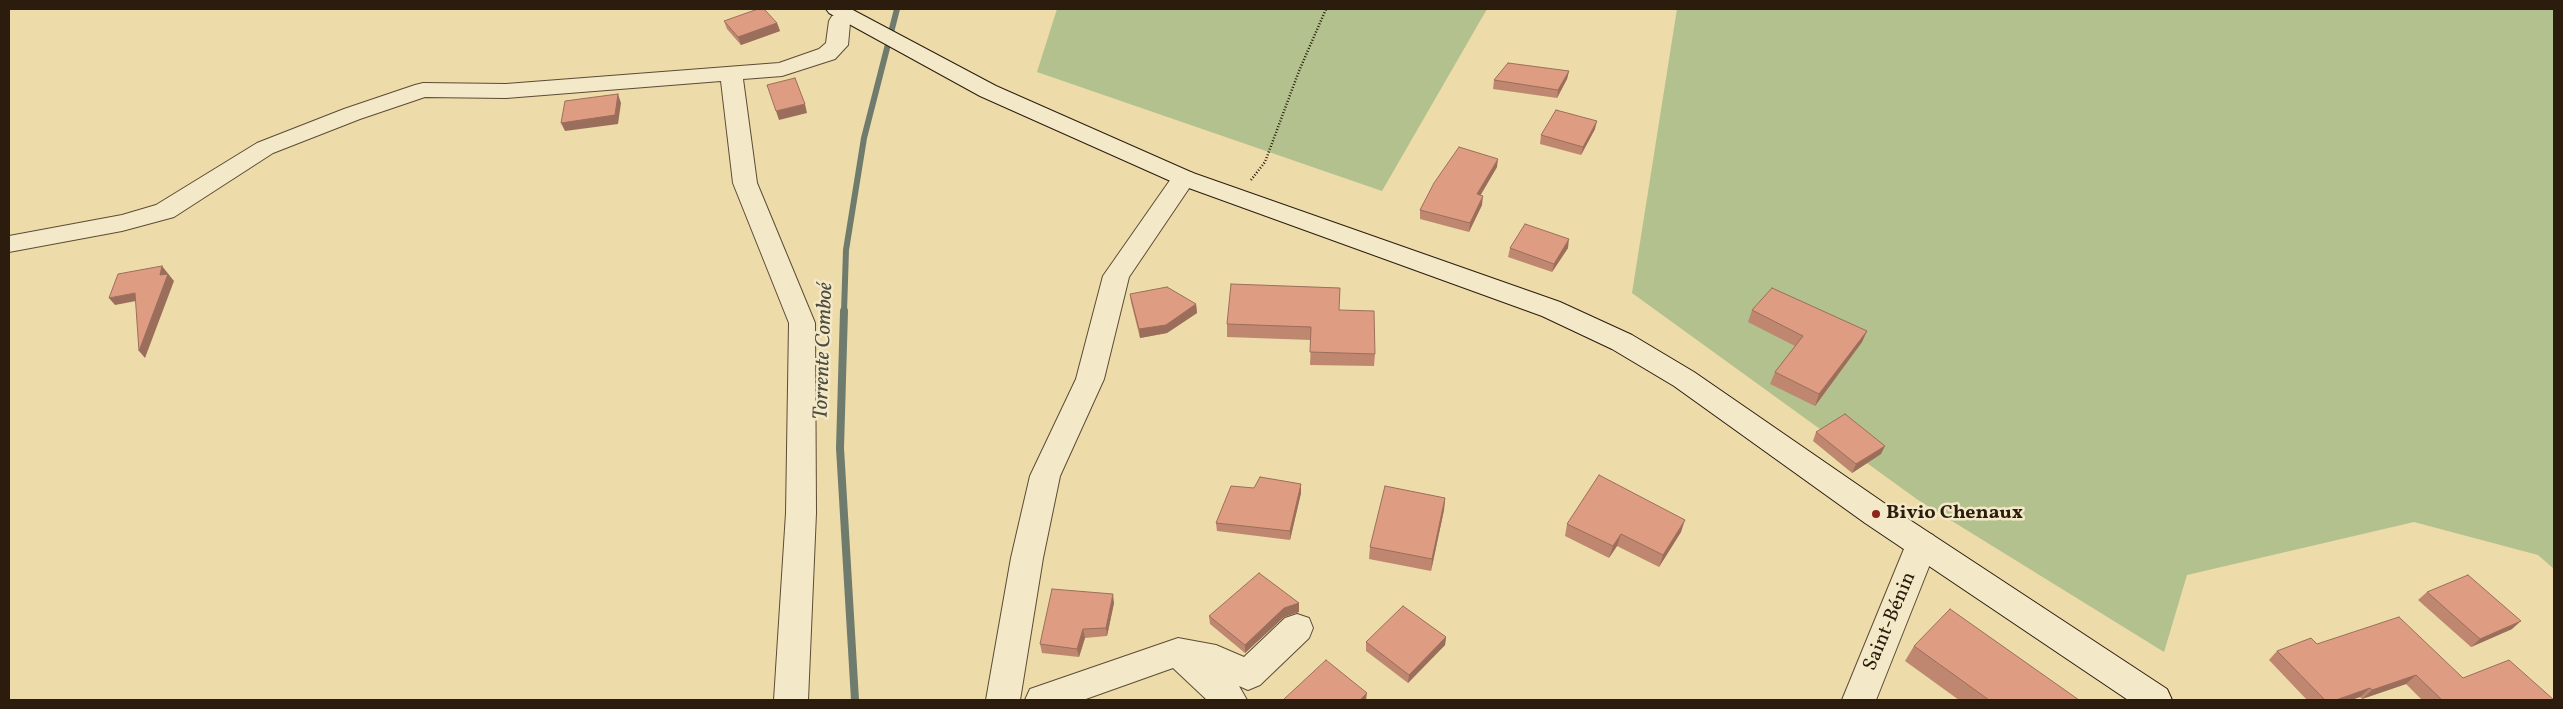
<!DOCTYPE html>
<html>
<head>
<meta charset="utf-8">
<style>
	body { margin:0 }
	#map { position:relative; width:2563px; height:709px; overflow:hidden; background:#eddba9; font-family:Vollkorn,serif }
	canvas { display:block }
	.frame { position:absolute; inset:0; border:10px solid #2b1c0e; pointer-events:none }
</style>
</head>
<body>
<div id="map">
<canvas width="2563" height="709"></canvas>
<div class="frame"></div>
</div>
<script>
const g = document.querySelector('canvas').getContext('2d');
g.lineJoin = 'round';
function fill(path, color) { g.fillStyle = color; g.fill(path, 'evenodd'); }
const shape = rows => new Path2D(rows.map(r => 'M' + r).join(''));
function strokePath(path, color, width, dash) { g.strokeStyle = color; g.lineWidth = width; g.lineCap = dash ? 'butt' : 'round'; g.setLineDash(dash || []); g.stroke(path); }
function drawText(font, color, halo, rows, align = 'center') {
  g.font = font + ' Vollkorn,serif'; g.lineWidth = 5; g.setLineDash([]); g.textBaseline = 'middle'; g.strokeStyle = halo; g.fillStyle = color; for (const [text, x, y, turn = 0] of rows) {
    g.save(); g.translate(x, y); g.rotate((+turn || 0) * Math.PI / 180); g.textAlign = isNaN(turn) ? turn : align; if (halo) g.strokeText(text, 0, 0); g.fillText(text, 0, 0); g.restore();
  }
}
fill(shape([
	[1057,9,1487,9,1382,191,1037,72],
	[1677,9,2554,9,2554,569,2538,555,2414,522,2187,575,2164,652,1918,500,1632,293]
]), '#b2c18d');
strokePath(shape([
	[844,312,846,250,864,138,897,9]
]), '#6e7b6d', 6);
strokePath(shape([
	[844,311,840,448,855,700]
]), '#6e7b6d', 8);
const minor = shape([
	[847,10,854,12,858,16,850,23,848,45,835,59,782,76,743,79,757,183,815,323,816,513,808,700,774,700,786,513,789,323,733,183,721,81,506,98,425,97,360,119,273,153,174,217,122,231,9,252,9,236,122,215,156,205,257,143,344,109,415,85,423,83,506,84,779,63,819,49,826,43,829,21,832,16,847,10],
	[1184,170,1193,173,1196,178,1129,277,1104,379,1060,476,1043,558,1020,700,986,700,1011,558,1030,476,1076,379,1103,276,1175,173,1184,170],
	[1922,531,1933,535,1938,544,1876,700,1842,700,1906,544,1911,535,1922,531],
	[1297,614,1309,618,1313,628,1309,638,1260,685,1248,690,1239,686,1247,700,1207,700,1173,668,1083,700,1025,700,1030,689,1178,638,1216,645,1244,657,1285,618,1297,614]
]);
const secondary = shape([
	[826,9,851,9,996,86,1193,173,1560,302,1632,335,1694,372,1887,505,2167,689,2172,700,2128,700,1865,523,1674,386,1612,349,1542,316,1175,183,980,96,829,13,826,9]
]);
strokePath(minor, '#5c4c35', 2);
strokePath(secondary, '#2b1c0e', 2);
strokePath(shape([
	[1251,180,1265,162,1299,71,1326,9]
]), '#2b1c0e', 2.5, [1, 2]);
fill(minor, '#f3e8c7');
fill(secondary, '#f3e8c7');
fill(shape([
	[724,21,777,23,780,31,741,45,727,29],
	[1569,71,1567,79,1557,98,1493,89,1494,80],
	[1595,129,1581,155,1540,144,1541,135],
	[1497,167,1480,195,1482,205,1469,232,1420,219,1420,210],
	[1510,248,1568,248,1552,272,1508,257],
	[1130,294,1196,304,1197,313,1167,333,1140,338,1131,302],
	[1339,310,1375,354,1374,366,1310,365,1311,340,1227,337,1227,324],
	[1752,310,1867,331,1862,342,1815,406,1770,384,1775,372,1795,346,1748,322],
	[1816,432,1881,454,1852,473,1813,441],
	[1301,484,1301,493,1290,540,1217,531,1216,523,1254,488],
	[1445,498,1444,510,1431,571,1369,559,1370,547],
	[1567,524,1681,532,1659,567,1617,546,1609,558,1565,536],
	[2427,592,2512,629,2471,647,2418,600],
	[1114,603,1107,636,1085,638,1079,657,1042,653,1040,644],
	[1299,603,1299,612,1284,617,1245,653,1210,624,1209,616],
	[1446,637,1445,645,1408,683,1366,651,1366,642],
	[2317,644,2463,678,2554,700,2422,700,2406,684,2362,699,2360,697,2351,700,2307,700,2269,660,2277,651],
	[1914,646,2079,700,1959,700,1905,661]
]), '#bf8770');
fill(shape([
	[777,23,780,31,741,45,738,37],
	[1569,71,1567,79,1557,98,1558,90],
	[618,94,621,103,618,124,565,131,561,123],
	[805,104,807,113,779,120,776,111],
	[1597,121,1595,129,1581,155,1583,147],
	[1498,159,1497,167,1476,203,1477,194],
	[1483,196,1482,205,1469,232,1470,223],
	[1569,239,1568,248,1552,272,1554,264],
	[162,266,174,281,145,358,139,351],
	[135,293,141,300,115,305,109,298],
	[1196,304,1197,313,1167,333,1140,338,1139,329],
	[1867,331,1862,342,1815,406,1819,394],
	[1885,446,1881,454,1852,473,1856,464],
	[1301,484,1301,493,1290,540,1290,531],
	[1445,498,1444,510,1431,571,1432,559],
	[1685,520,1681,532,1659,567,1663,555],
	[1621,534,1617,546,1609,558,1613,546],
	[1113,594,1114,603,1107,636,1106,628],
	[1299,603,1299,612,1284,617,1245,653,1245,645,1284,608],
	[2521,621,2512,629,2471,647,2480,639],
	[1083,629,1085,638,1079,657,1077,649],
	[1446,637,1445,645,1408,683,1409,675],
	[2416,675,2406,684,2362,699,2372,690],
	[2370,688,2360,697,2351,700,2336,700],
	[1367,693,1366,700,1360,700]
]), '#9b6e5b');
const building = shape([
	[758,9,764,9,777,23,738,37,724,21,758,9],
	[1508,63,1569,71,1558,90,1494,80,1508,63],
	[795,78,805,104,776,111,767,85,795,78],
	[618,94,615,115,561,123,565,101,618,94],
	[1556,110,1597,121,1583,147,1541,135,1556,110],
	[1459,147,1498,159,1477,194,1483,196,1470,223,1420,210,1434,183,1459,147],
	[1525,224,1569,239,1554,264,1510,248,1525,224],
	[162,266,160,275,168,274,139,351,135,293,109,298,118,274,162,266],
	[1231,284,1340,288,1339,310,1374,311,1375,354,1310,352,1311,327,1227,324,1231,284],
	[1167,287,1196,304,1166,325,1139,329,1130,294,1167,287],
	[1772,288,1867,331,1819,394,1775,372,1803,336,1752,310,1772,288],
	[1845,414,1885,446,1856,464,1816,432,1845,414],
	[1599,475,1685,520,1663,555,1621,534,1613,546,1567,524,1599,475],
	[1260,477,1301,484,1290,531,1216,523,1231,486,1254,488,1260,477],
	[1385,486,1445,498,1432,559,1370,547,1385,486],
	[1259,573,1299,603,1284,608,1245,645,1209,616,1259,573],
	[2468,575,2521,621,2480,639,2427,592,2468,575],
	[1052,589,1113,594,1106,628,1083,629,1077,649,1040,644,1052,589],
	[1403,606,1446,637,1409,675,1366,642,1403,606],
	[1950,609,2079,700,1989,700,1914,646,1950,609],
	[2399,617,2463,678,2509,660,2554,700,2442,700,2416,675,2372,690,2370,688,2336,700,2325,700,2277,651,2311,638,2317,644,2399,617],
	[1326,660,1367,693,1360,700,1283,700,1326,660]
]);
fill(building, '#de9d82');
strokePath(building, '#9b6e5b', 1);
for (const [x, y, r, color] of [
	[1876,514,5,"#8f2418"]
]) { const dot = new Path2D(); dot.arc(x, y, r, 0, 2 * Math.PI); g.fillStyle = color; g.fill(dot); strokePath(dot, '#f3e8c7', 2); }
drawText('bold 20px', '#2b1c0e', '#f3e8c7', [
	["Bivio Chenaux",1886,514]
], 'left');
drawText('20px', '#2b1c0e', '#f3e8c7', [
	["Saint-Bénin",1891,622,-67]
]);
drawText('italic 21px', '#4c4b3e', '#f3e8c7', [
	["Torrente Comboé",825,351,-88]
]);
</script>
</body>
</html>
